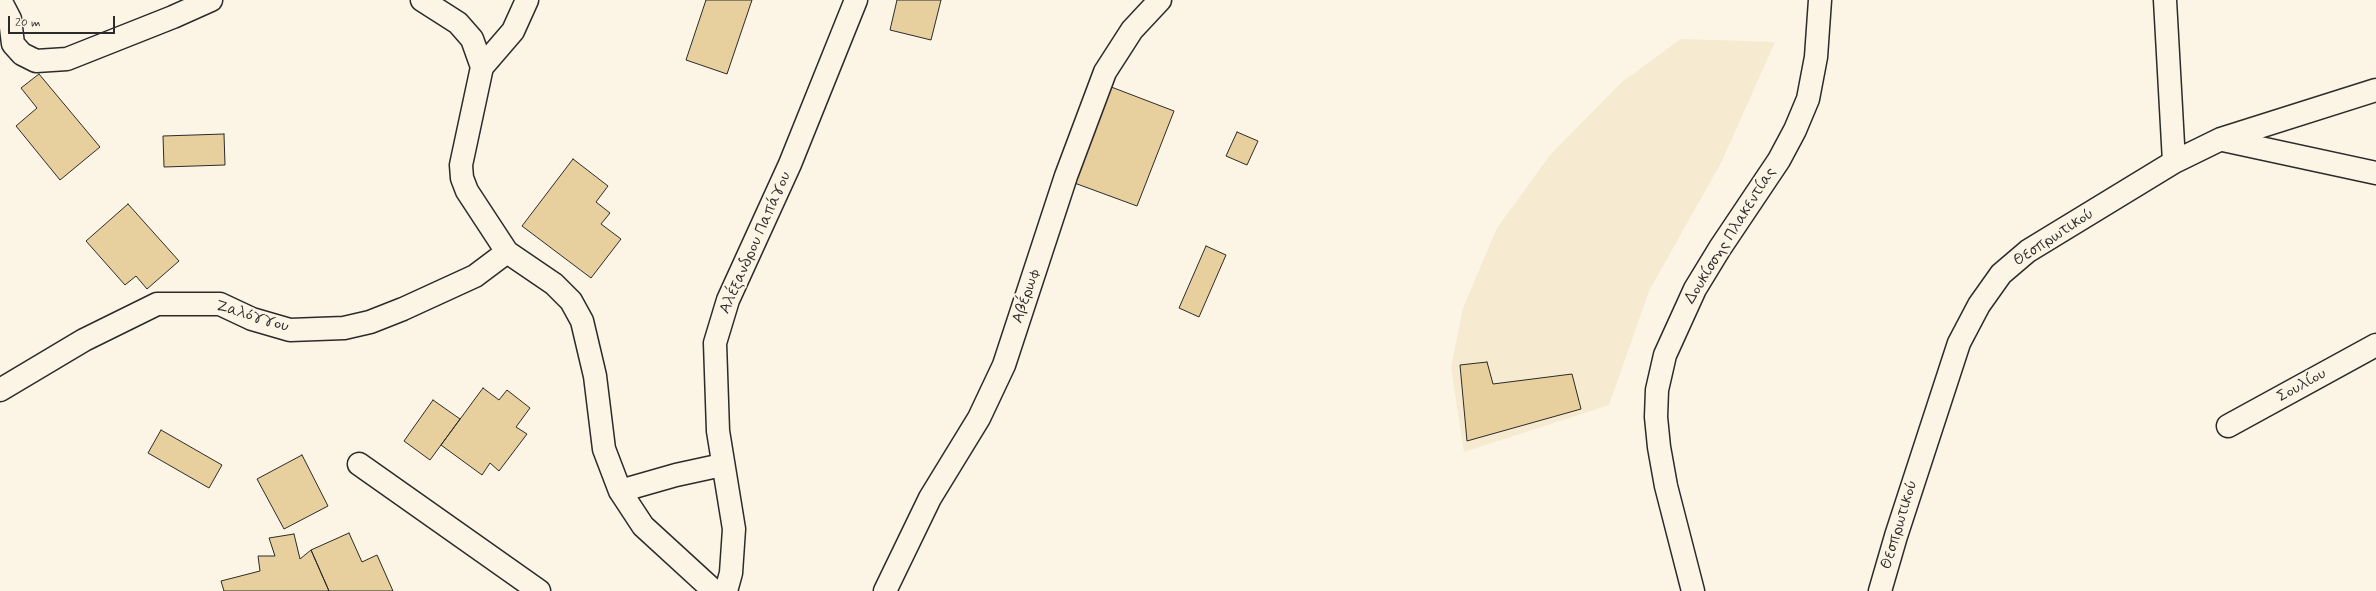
<!DOCTYPE html>
<html>
<head>
<meta charset="utf-8">
<style>
	body { margin:0 }
	#map { position:relative; width:2376px; height:591px; overflow:hidden; background:#fcf5e5; font-family:Mynerve,sans-serif }
	canvas { display:block }
	.scale { position:absolute; left:8px; top:16px; width:107px; height:18px; box-sizing:border-box; border:2px solid #2b2b2b; border-top:0; padding-left:5px; font-size:12px; line-height:14px; white-space:nowrap; color:#2b2b2b; -webkit-text-stroke:3px #fcf5e5; paint-order:stroke }
</style>
</head>
<body>
<div id="map">
<canvas width="2376" height="591"></canvas>
<div class="scale">20 m</div>
</div>
<script>
const g = document.querySelector('canvas').getContext('2d');
g.lineJoin = 'round';
function fill(path, color) { g.fillStyle = color; g.fill(path, 'evenodd'); }
const shape = rows => new Path2D(rows.map(r => 'M' + r).join(''));
function strokePath(path, color, width, dash) { g.strokeStyle = color; g.lineWidth = width; g.lineCap = dash ? 'butt' : 'round'; g.setLineDash(dash || []); g.stroke(path); }
function drawText(font, color, halo, rows, align = 'center') {
  g.font = font + ' Mynerve,sans-serif'; g.lineWidth = 4; g.setLineDash([]); g.textBaseline = 'middle'; g.strokeStyle = halo; g.fillStyle = color; for (const [text, x, y, turn = 0] of rows) {
    g.save(); g.translate(x, y); g.rotate((+turn || 0) * Math.PI / 180); g.textAlign = isNaN(turn) ? turn : align; if (halo) g.strokeText(text, 0, 0); g.fillText(text, 0, 0); g.restore();
  }
}
fill(shape([
	[1681,39,1775,42,1722,161,1649,291,1609,405,1464,452,1451,368,1463,308,1497,228,1550,155,1622,82]
]), '#f6ead0');
const building = shape([
	[706,0,752,0,727,74,686,60,706,0],
	[897,0,941,0,931,40,890,30,897,0],
	[39,74,100,147,60,180,16,126,37,108,21,88,39,74],
	[1106,85,1174,111,1137,206,1069,181,1106,85],
	[1237,132,1258,141,1247,165,1226,156,1237,132],
	[224,134,225,165,164,167,163,136,224,134],
	[573,159,608,186,596,202,610,213,601,224,621,239,591,278,522,226,573,159],
	[128,204,179,261,147,289,136,276,125,285,86,241,128,204],
	[1206,246,1226,255,1199,317,1179,308,1206,246],
	[1487,362,1493,384,1572,374,1581,409,1467,441,1460,365,1487,362],
	[483,388,499,400,507,390,530,408,516,427,527,434,499,471,490,463,482,475,441,445,483,388],
	[433,400,460,419,430,460,404,441,433,400],
	[161,430,222,465,209,488,148,453,161,430],
	[302,455,328,506,284,529,257,479,302,455],
	[349,533,362,562,377,555,393,591,329,591,311,550,349,533],
	[294,534,300,559,311,550,329,591,224,591,221,581,260,571,258,556,275,556,269,538,294,534]
]);
fill(building, '#e8cf9e');
strokePath(building, '#2b2b2b', 1);
const street = shape([
	[0,0,10,19,13,44,22,54,36,61,67,59,173,17,211,0],
	[422,0,458,23,472,39,482,67,461,165,462,178,467,191,507,252,554,284,571,301,582,321,595,376,604,449,620,491,643,526,714,591],
	[2165,0,2174,162],
	[482,67,513,31,527,0],
	[2223,140,2376,173],
	[0,390,84,340,157,304,220,304,252,319,290,330,344,328,370,322,403,309,475,276,507,252],
	[2228,426,2376,345],
	[359,464,539,591],
	[620,491,676,475,722,465],
	[726,591,731,573,734,529,718,431,715,343,728,300,790,164,856,0],
	[885,591,930,498,979,418,1004,365,1066,176,1105,72,1132,30,1160,0],
	[1880,591,1896,536,1959,343,1979,305,2001,274,2028,251,2174,162,2221,139,2376,90]
]);
const secondary = shape([
	[1693,591,1666,486,1659,447,1656,417,1657,390,1665,355,1695,289,1720,248,1779,160,1795,130,1808,99,1816,57,1820,0]
]);
strokePath(street, '#2b2b2b', 25);
strokePath(secondary, '#2b2b2b', 25);
strokePath(street, '#fcf5e5', 22);
strokePath(secondary, '#fcf5e5', 22);
drawText('16px', '#2b2b2b', '#fcf5e5', [
	["Δουκίσσης Πλακεντίας",1731,236,-58],
	["Θεσπρωτικού",2054,238,-33],
	["Αλέξανδρου Παπάγου",756,243,-66],
	["Αβέρωφ",1027,296,-71],
	["Ζαλόγγου",252,317,17],
	["Σουλίου",2302,386,-29],
	["Θεσπρωτικού",1900,525,-73]
]);
</script>
</body>
</html>
